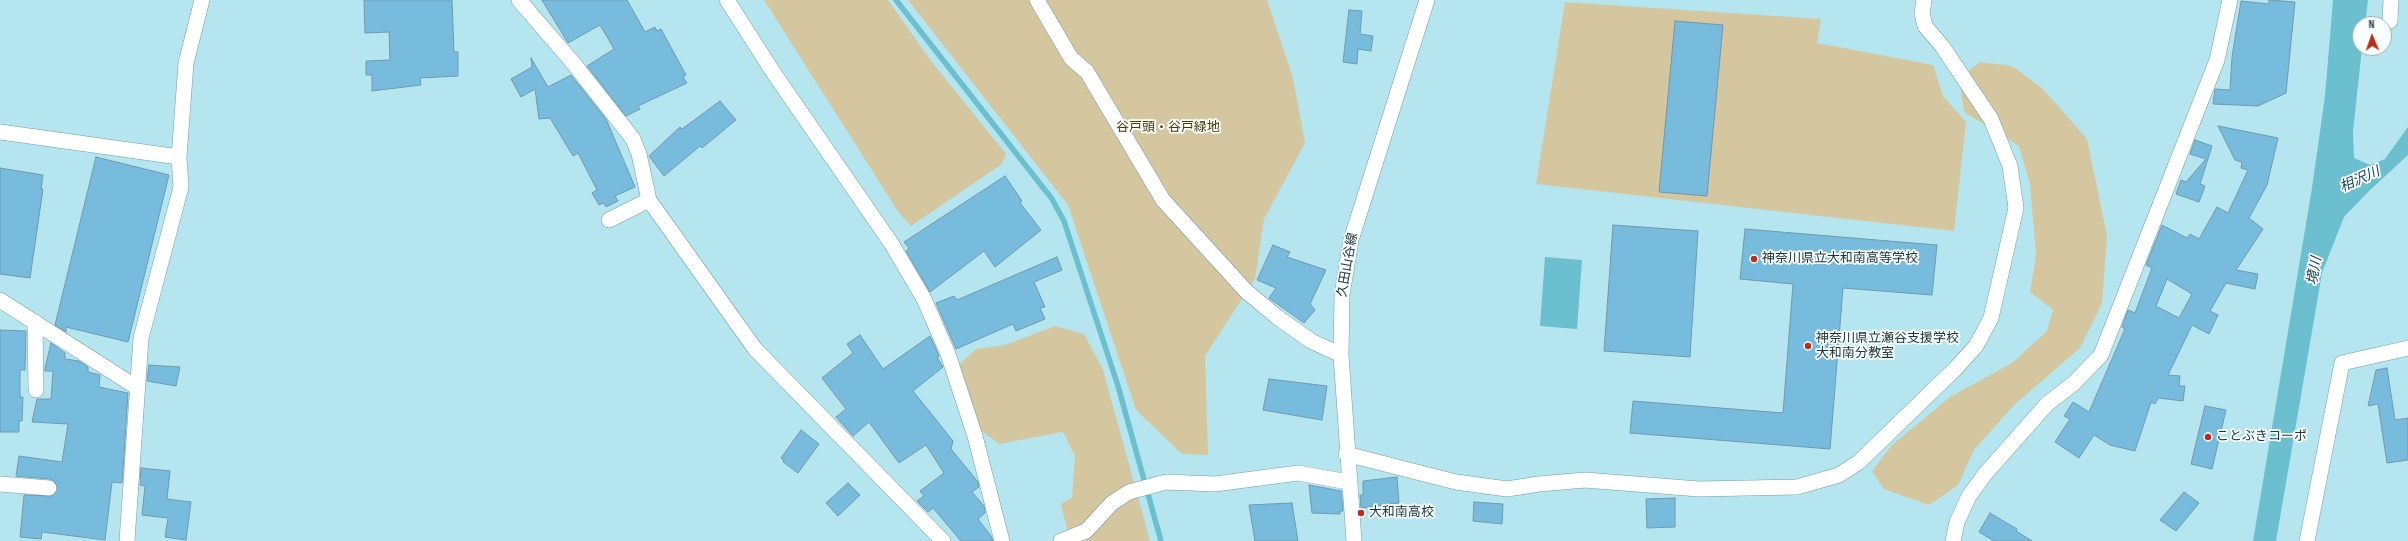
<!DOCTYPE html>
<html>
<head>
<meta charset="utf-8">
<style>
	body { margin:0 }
	#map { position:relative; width:2408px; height:541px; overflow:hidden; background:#b5e6f0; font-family:"Sofia Sans Condensed",sans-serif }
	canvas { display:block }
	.north { position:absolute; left:2352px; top:16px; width:40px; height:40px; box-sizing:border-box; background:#f9feff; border:1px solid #a3aeb0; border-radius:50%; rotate:358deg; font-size:11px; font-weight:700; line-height:16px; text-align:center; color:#213539 }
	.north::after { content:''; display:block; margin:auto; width:14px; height:18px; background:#ba2d1b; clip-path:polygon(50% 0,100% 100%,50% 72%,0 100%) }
</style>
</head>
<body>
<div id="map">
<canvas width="2408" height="541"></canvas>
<div class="north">N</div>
</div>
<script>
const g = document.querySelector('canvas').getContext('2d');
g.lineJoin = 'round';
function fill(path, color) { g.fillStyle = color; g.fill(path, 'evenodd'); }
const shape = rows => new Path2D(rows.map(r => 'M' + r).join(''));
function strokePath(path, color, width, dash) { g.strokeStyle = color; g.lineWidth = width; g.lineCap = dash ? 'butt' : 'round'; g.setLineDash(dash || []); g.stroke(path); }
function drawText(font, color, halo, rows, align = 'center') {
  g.font = font + ' "Sofia Sans Condensed","Noto Sans JP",sans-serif'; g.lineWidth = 3.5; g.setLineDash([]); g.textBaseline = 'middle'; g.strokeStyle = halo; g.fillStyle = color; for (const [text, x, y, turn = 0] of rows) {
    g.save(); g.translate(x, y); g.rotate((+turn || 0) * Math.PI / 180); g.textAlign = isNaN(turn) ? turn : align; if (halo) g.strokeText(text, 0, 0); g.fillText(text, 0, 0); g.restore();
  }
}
fill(shape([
	[764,0,888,0,931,61,1006,154,1002,164,911,226,899,213],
	[908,0,1267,0,1293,78,1305,143,1264,219,1255,279,1205,356,1208,455,1182,454,1136,410,1068,205],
	[1565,2,1821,19,1817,43,1933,65,1943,96,1966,122,1954,231,1536,184],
	[1980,62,2012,66,2042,88,2087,139,2107,236,2102,303,2080,348,2014,405,1974,450,1958,485,1929,505,1884,489,1872,471,1892,445,1950,397,2012,363,2047,331,2053,310,2030,292,2036,255,2030,184,2019,146,1964,112,1959,78],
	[1055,326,1084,334,1103,370,1150,541,1070,541,1061,504,1072,498,1075,456,1063,432,999,444,978,428,960,364,976,349,1005,345]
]), '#d4c69f');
fill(shape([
	[2333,0,2368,0,2365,24,2360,24,2360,48,2362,48,2353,132,2354,158,2370,165,2385,159,2408,127,2408,155,2369,191,2344,217,2322,273,2276,541,2253,541,2312,188,2325,96],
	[1545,257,1582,260,1577,329,1540,326]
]), '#6bbfce');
strokePath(shape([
	[896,0,1052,199,1064,221,1118,386,1161,541]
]), '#6bbfce', 5.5);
const building = shape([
	[364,0,452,0,454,52,458,52,458,76,420,78,421,85,372,91,372,75,366,75,366,61,390,60,389,32,365,33,364,0],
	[542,0,627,0,645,32,655,27,657,31,661,29,686,75,683,77,687,83,638,106,640,109,626,116,587,66,614,49,600,25,568,43,542,0],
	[2269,0,2295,2,2286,93,2258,106,2213,104,2215,89,2230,90,2232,57,2241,1,2269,4,2269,0],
	[1349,10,1362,11,1360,34,1373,36,1371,51,1358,49,1357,64,1343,62,1349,10],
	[1675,21,1723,25,1707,196,1659,192,1675,21],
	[531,58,548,87,571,75,606,119,635,187,615,196,618,201,606,207,604,203,599,205,592,193,597,190,578,153,573,156,550,118,539,119,535,89,521,97,511,79,532,67,531,58],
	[720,101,736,120,702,148,700,146,664,176,649,156,680,127,682,129,720,101],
	[2218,126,2278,138,2267,185,2249,218,2263,229,2236,270,2258,274,2255,289,2226,283,2210,311,2218,315,2209,334,2192,325,2168,375,2180,376,2179,386,2185,386,2183,401,2158,398,2155,404,2151,402,2135,451,2110,445,2094,435,2079,458,2055,442,2070,419,2064,416,2073,402,2089,412,2125,329,2122,327,2128,310,2135,313,2152,268,2146,265,2162,225,2187,238,2190,234,2199,239,2217,207,2228,213,2248,170,2241,168,2242,162,2235,160,2218,126],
	[2167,279,2192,294,2179,318,2156,306,2167,279],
	[2195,140,2212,146,2200,184,2205,186,2199,202,2176,194,2181,180,2186,182,2206,159,2190,154,2195,140],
	[96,157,169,175,128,342,66,327,66,332,55,325,96,157],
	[0,168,43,175,41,189,43,189,30,278,0,274,0,168],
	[1005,176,1022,201,1020,203,1041,230,995,267,984,251,930,292,906,251,909,248,904,242,1005,176],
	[1613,225,1698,231,1690,357,1604,351,1613,225],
	[1745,229,1937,245,1932,295,1843,288,1830,449,1630,433,1633,401,1783,413,1793,284,1740,279,1745,229],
	[1273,245,1290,252,1287,257,1326,270,1310,304,1315,310,1304,323,1269,298,1276,288,1257,280,1273,245],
	[1057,257,1062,270,1034,282,1045,307,1040,308,1045,319,1016,331,1013,324,956,349,936,303,954,296,957,300,1057,257],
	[0,330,26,331,25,370,20,370,20,397,23,397,22,421,19,421,19,432,0,432,0,330],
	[860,335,883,369,930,336,939,356,937,357,943,367,913,391,953,441,951,449,978,482,979,487,972,492,984,506,985,513,978,519,991,536,993,541,961,541,933,508,928,512,917,501,924,496,920,491,944,473,926,445,899,463,869,422,853,436,836,417,846,409,822,378,853,353,847,344,860,335],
	[51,343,65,353,65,359,79,361,88,367,88,372,100,375,99,387,128,393,122,483,112,482,105,540,42,532,41,539,20,537,24,495,52,496,58,488,54,481,50,479,16,476,19,456,62,462,68,424,32,422,37,399,51,399,53,371,45,371,45,368,51,343],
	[149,365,180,367,176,386,147,381,149,365],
	[2387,368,2395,420,2408,418,2408,460,2387,463,2378,404,2368,406,2376,370,2387,368],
	[1269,379,1327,386,1322,420,1263,410,1269,379],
	[2205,406,2226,410,2212,469,2191,464,2205,406],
	[801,430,819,444,798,473,783,462,784,461,781,458,801,430],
	[141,468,170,471,167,499,191,502,186,540,165,537,168,518,142,515,145,486,140,485,141,468],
	[1397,477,1399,503,1361,508,1360,495,1363,495,1363,481,1397,477],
	[848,483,860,495,838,516,826,503,848,483],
	[1309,485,1341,491,1343,511,1340,511,1340,514,1312,513,1309,485],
	[2184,492,2199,503,2176,531,2160,520,2184,492],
	[1675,498,1675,527,1647,528,1646,499,1675,498],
	[1474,502,1503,504,1502,524,1473,521,1474,502],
	[1292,503,1298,541,1255,541,1249,505,1292,503],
	[1990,513,2017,529,2016,531,2032,541,1994,541,1979,532,1990,513]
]);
fill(building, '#7bd');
strokePath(building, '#7199ad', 1);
const minor = shape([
	[519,0,574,64,633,139,639,154,649,200,755,349,943,541],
	[727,0,773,72,891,243,924,299,948,354,975,436,1002,541],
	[1037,0,1071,58,1087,72,1163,200,1246,291,1277,317,1311,341,1341,355],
	[2390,21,2391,0],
	[0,132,179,157],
	[609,220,649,200],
	[0,300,136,387],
	[35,322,36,390],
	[1346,454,1456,482,1507,489,1539,484,1585,480,1699,489,1797,487,1839,475,1859,462,1955,369,1976,346,1991,318,2016,208,2010,166,1991,119,1942,46,1925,26,1922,13,1924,0],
	[0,484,49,488],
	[127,541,141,338,181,187,179,157,186,63,202,0],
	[1061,541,1086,531,1112,503,1129,492,1166,482,1215,484,1298,473,1348,482],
	[1354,541,1341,355,1342,295,1351,240,1427,0],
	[1953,541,1957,522,1969,496,1985,474,2047,404,2074,383,2101,355,2217,60,2230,0],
	[2307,541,2342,363,2408,348]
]);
strokePath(minor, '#709fa8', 16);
strokePath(minor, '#fff', 15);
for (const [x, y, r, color] of [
	[1754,259,4,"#ba2d1b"],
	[1808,346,4,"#ba2d1b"],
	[2208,437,4,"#ba2d1b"],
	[1361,513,4,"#ba2d1b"]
]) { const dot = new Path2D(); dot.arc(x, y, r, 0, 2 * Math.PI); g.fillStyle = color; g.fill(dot); strokePath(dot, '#f9feff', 1.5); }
drawText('13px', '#483804', '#f9feff', [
	["谷戸頭・谷戸緑地",1168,128]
]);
drawText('13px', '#213539', '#f9feff', [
	["神奈川県立大和南高等学校",1762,259],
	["神奈川県立瀬谷支援学校",1816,339],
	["大和南分教室",1816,354],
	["ことぶきコーポ",2216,437],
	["大和南高校",1369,513]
], 'left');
drawText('13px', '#213539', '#f9feff', [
	["久田山谷線",1348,265,-80]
]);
drawText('italic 14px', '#153d44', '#f9feff', [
	["相沢川",2360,180,-24],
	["境川",2315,271,-80]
]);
</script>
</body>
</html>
